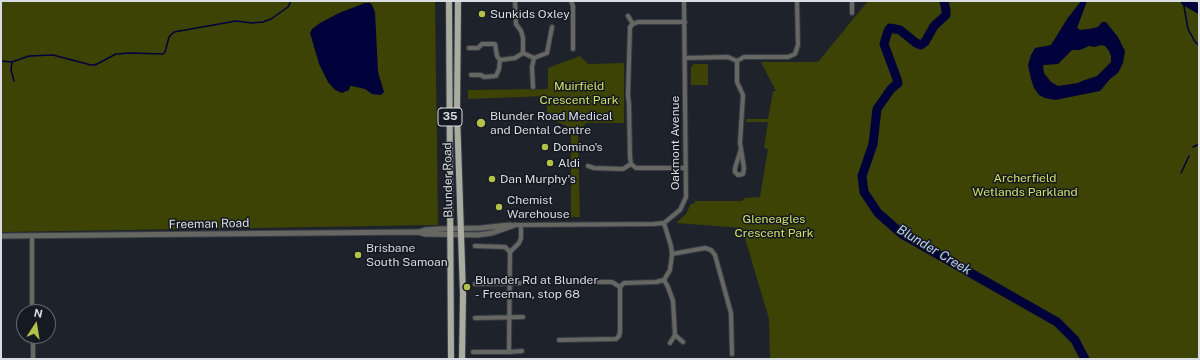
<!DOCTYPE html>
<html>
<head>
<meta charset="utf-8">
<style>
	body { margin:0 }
	#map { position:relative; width:1200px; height:360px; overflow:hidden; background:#1e222b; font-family:"Public Sans",sans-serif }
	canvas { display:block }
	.frame { position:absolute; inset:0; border:2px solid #d9dce2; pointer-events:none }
	.north { position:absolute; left:16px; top:304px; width:40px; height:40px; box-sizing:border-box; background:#151921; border:1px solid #63676e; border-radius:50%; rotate:12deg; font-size:11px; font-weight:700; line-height:16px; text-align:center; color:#d9dce2 }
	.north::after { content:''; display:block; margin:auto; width:14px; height:18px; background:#b4c24a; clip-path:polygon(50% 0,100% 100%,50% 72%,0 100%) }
</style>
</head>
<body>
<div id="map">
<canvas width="1200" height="360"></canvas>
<div class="frame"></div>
<div class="north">N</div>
</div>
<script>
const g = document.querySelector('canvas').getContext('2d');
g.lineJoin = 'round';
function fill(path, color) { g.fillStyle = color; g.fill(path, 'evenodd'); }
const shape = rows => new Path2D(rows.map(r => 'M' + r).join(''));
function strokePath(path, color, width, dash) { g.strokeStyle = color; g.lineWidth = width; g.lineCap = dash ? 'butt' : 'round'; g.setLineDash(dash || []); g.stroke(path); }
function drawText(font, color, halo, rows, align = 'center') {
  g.font = font + ' "Public Sans",sans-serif'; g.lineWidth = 3; g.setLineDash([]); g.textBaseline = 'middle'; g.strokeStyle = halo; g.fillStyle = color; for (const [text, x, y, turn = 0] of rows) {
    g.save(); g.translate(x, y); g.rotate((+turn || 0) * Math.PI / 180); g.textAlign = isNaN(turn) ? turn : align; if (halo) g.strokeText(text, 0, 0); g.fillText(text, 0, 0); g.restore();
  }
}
fill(shape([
	[1,1,435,1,438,225,1,232],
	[868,1,1199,1,1199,359,770,359,769,319,742,228,676,223,686,214,691,204,694,204,695,201,742,201,745,198,760,197,768,149,764,148,768,122,746,122,746,119,768,119,773,91,776,91,761,62,818,62],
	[580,56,588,64,624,63,624,123,586,123,578,132,580,217,571,217,571,128,547,117,547,96,468,99,468,90,548,89,548,68],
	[694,64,708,64,708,85,691,85,691,67]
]), '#3d4304');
fill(shape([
	[1081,1,1087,1,1077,28,1080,30,1089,29,1098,27,1102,22,1106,22,1118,37,1125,51,1123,63,1118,73,1110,79,1100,91,1055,100,1045,98,1039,95,1034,88,1031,79,1028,65,1031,55,1035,48,1051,45,1067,19],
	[1101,45,1105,46,1109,51,1111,56,1111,62,1097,76,1082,81,1078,83,1058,86,1051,82,1044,73,1043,67,1044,65,1058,64,1072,50,1080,50,1089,46,1094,47],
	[365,3,370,3,372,5,375,12,378,72,384,92,381,95,372,94,365,89,352,86,350,86,349,90,342,93,335,90,328,82,319,64,310,33,312,29,320,23,339,13]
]), '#00003a');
strokePath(shape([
	[1183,1,1188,29,1195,42,1199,45],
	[1,61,12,62,29,56,53,55,91,65,95,65,116,54,130,53,163,54,165,52,169,37,174,32,236,21,252,23,263,22,271,19,288,7,291,1],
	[12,62,11,70,14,81],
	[1193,147,1197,145,1199,145],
	[1181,173,1189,156]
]), '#00003a', 1.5);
strokePath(shape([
	[944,1,946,10,946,15,934,26,925,42,921,45,916,43,900,30,890,28,888,31,884,44,897,79,898,83,891,89,877,109,873,144,862,176,864,192,878,213,902,234,1057,322,1075,340,1085,359],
	[1185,1,1199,9]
]), '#00003a', 9);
const minor = shape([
	[515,1,516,24,521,31,523,38,523,53],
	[571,1,573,6,573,49],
	[852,1,852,13],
	[628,16,633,24],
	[685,22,638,22,633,24,630,27,628,95,629,104,630,157,631,164,636,168,685,168],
	[469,48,478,48,482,44,495,44,497,56,500,60,499,69,496,76,484,77,481,75,471,75],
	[685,58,728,57,737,61,744,57,788,57,795,54,798,45,797,1],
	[500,60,515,58,523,53,534,58],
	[737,61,737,82,743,95,740,143,741,149,744,168,743,174,738,175,735,172,735,168,741,149],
	[533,87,532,67,534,58,547,53,552,27],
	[588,166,594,168,623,169,631,164],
	[515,225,653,224,664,223,680,210,686,197,684,1],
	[32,236,32,312],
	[510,252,519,243,521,238,521,225],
	[672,254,705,248,711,250,715,255,731,313,732,354],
	[664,280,668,287,673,301,675,335,683,342],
	[558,282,612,282,620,287],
	[475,284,520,283],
	[475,318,523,317],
	[33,336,33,359],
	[559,340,616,339,619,336,620,332,620,287,624,283,656,282,664,280,670,270,672,254,671,246,664,223],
	[670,343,675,335],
	[473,352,509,352,510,252,505,247,475,246],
	[509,352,522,351]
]);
const tertiary = shape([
	[419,232,425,230,440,229,481,228,510,225],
	[1,236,418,232,425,234,478,235,492,233,515,225]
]);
const primary = shape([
	[449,1,451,359],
	[458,1,457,113,463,295,462,359]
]);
strokePath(minor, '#383c45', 6);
strokePath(tertiary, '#383c45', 7);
strokePath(primary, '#383c45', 8);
strokePath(minor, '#666762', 4);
strokePath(tertiary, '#666762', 5);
strokePath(primary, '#aaaca2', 6);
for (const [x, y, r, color] of [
	[482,14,4,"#b4c24a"],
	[481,123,5,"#b4c24a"],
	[545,147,4,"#b4c24a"],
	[550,163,4,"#b4c24a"],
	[492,179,4,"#b4c24a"],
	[499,207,4,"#b4c24a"],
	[358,255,4,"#b4c24a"],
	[467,287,4,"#b4c24a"]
]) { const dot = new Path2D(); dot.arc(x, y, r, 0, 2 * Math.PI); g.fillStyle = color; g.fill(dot); strokePath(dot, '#151921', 1.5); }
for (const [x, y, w] of [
	[450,117,24]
]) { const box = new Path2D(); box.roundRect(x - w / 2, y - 9, w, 18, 3); g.fillStyle = '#151921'; g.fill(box); strokePath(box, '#d9dce2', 1); }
drawText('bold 11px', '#d9dce2', null, [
	["35",450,117]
]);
drawText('12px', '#d9dce2', '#151921', [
	["Sunkids Oxley",490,14],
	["Blunder Road Medical",490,116],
	["and Dental Centre",490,130],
	["Domino's",553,147],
	["Aldi",558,163],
	["Dan Murphy's",500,179],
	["Chemist",507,200],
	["Warehouse",507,214],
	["Brisbane",366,248],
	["South Samoan",366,262],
	["Blunder Rd at Blunder",475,280],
	["- Freeman, stop 68",475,294]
], 'left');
drawText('12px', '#d1e068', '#151921', [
	["Muirfield",579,86],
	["Crescent Park",579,100],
	["Archerfield",1025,178],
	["Wetlands Parkland",1025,192],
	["Gleneagles",774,219],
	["Crescent Park",774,233]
]);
drawText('12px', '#d9dce2', '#151921', [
	["Oakmont Avenue",675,143,-90],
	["Blunder Road",448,180,-91],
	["Freeman Road",209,224,-1]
]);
drawText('italic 13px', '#b9cdf4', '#151921', [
	["Blunder Creek",934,250,31]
]);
</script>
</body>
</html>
